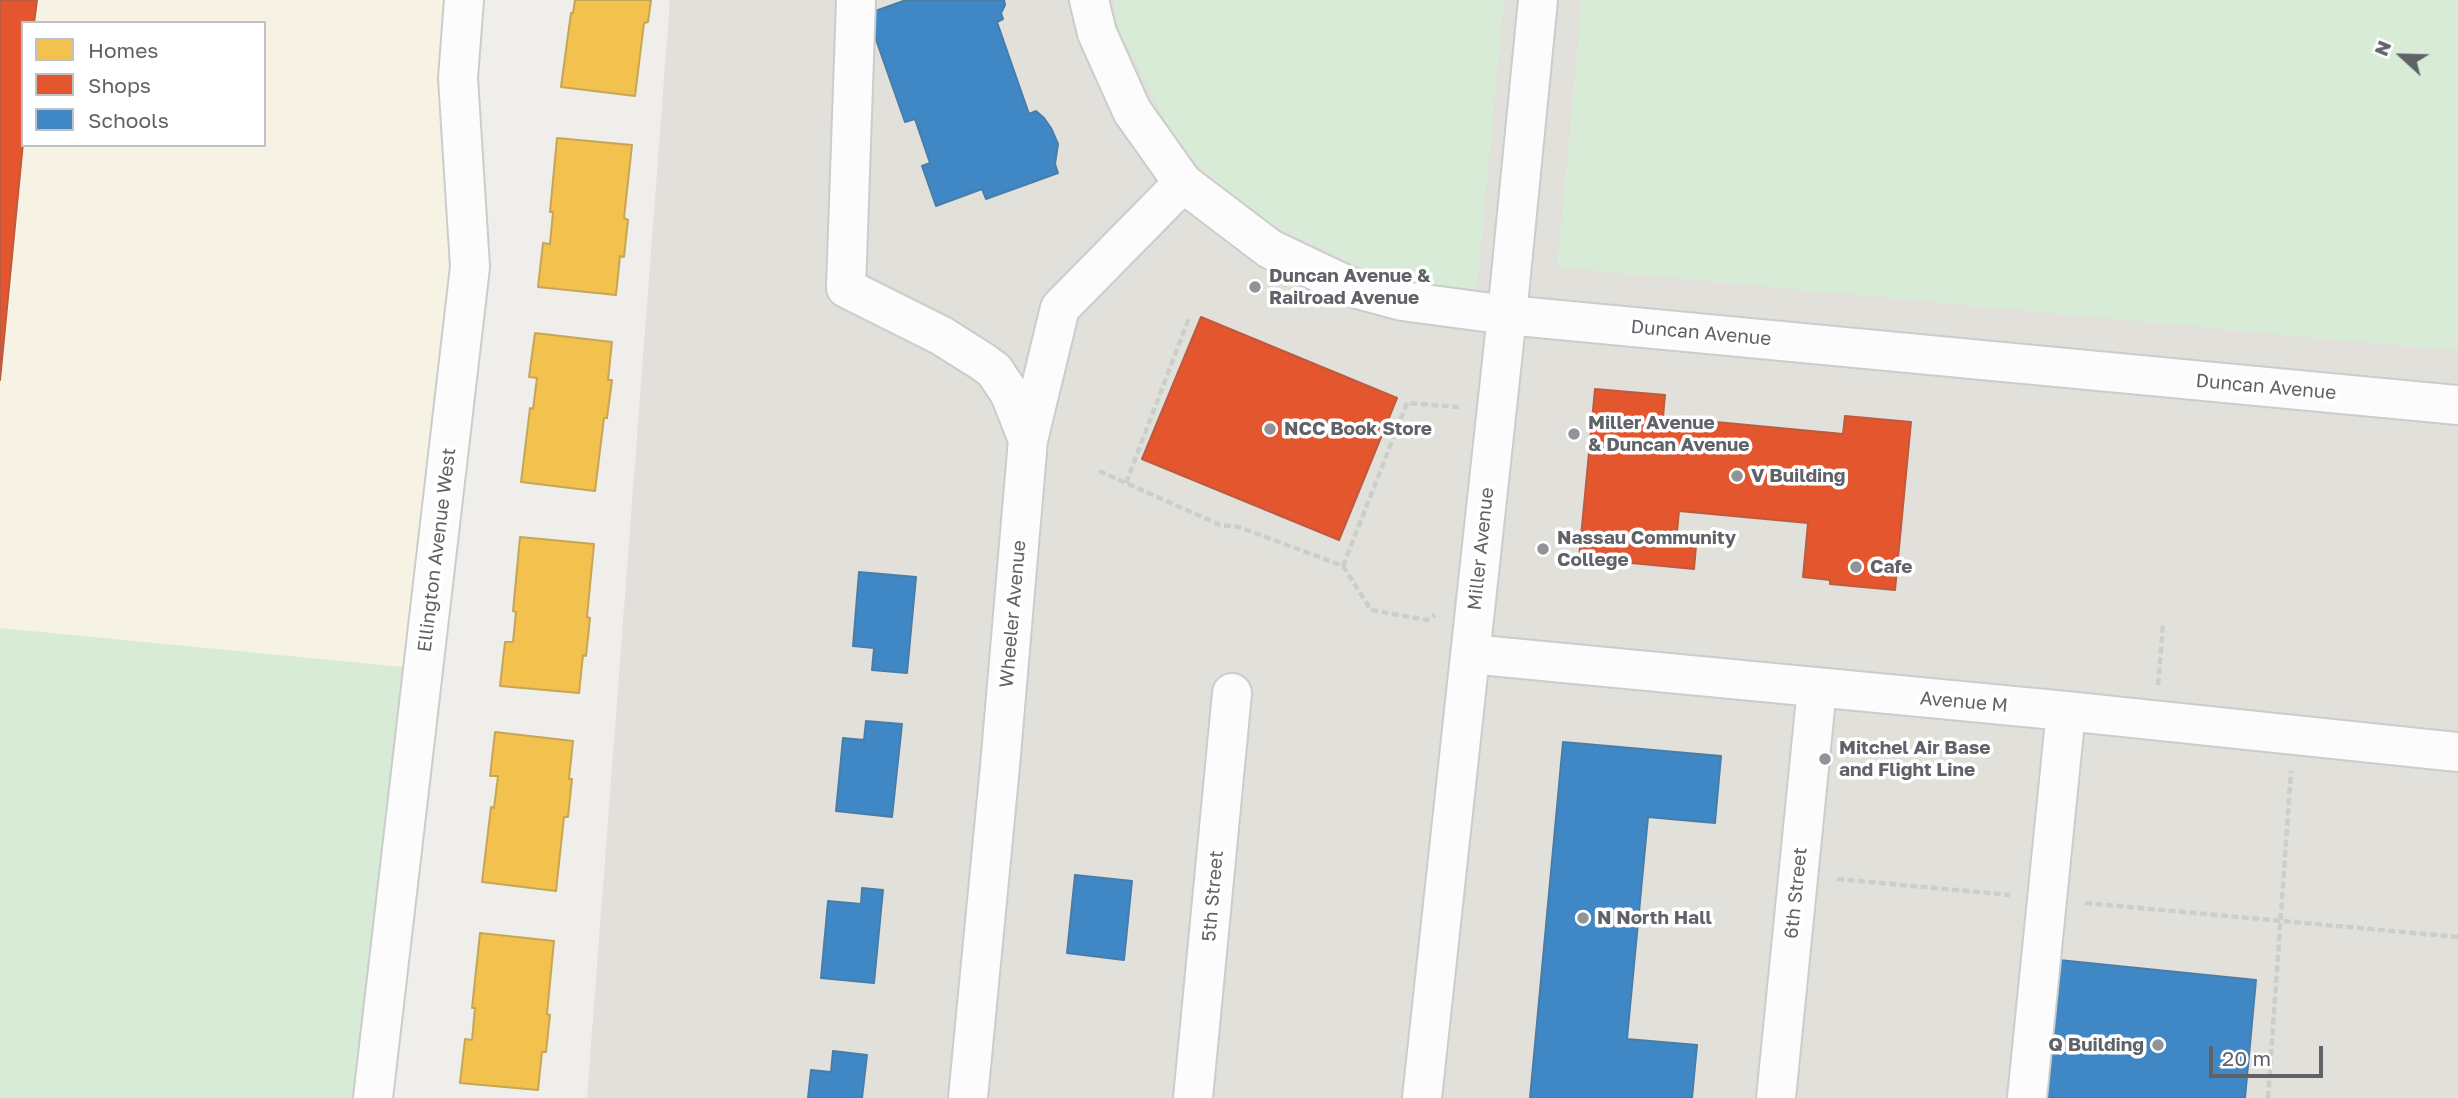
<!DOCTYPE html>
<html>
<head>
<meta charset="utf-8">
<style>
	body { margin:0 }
	#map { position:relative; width:2458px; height:1098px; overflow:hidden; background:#efeeea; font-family:"Golos Text",sans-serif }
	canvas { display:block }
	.legend { position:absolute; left:21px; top:21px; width:245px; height:126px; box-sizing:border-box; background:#fff; border:2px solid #bfc1c3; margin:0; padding:9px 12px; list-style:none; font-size:21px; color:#5f6368 }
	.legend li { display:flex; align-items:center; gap:14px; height:35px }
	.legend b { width:35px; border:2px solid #bfc1c3 }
	.north { position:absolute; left:2367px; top:21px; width:70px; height:70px; -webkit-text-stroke:5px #fff; paint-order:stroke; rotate:292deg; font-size:19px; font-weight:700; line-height:28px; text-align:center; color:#5f6368 }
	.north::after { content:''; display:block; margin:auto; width:24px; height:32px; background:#5f6368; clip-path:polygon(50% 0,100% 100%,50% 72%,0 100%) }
	.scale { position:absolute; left:2209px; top:1046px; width:114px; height:32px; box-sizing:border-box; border:4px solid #5f6368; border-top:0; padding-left:9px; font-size:21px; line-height:24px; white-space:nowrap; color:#5f6368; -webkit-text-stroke:5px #fff; paint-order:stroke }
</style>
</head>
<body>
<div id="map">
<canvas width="2458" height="1098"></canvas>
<ul class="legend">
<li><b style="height:19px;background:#f2c14e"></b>Homes</li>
<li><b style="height:19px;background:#e4572e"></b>Shops</li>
<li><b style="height:19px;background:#3f88c5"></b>Schools</li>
</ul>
<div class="north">N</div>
<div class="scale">20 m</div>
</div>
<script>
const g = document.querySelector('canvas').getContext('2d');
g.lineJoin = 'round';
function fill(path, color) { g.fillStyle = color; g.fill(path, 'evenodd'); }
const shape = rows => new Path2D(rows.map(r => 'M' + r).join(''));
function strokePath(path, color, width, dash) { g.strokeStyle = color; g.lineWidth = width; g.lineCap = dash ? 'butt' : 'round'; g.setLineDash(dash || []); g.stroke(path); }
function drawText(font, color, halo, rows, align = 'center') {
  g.font = font + ' "Golos Text",sans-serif'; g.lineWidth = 7; g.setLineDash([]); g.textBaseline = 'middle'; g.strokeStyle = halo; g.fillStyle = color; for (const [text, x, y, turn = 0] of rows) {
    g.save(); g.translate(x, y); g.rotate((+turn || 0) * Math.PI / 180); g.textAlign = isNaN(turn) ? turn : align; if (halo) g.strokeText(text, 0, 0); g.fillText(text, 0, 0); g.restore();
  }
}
fill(shape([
	[0,0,481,0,403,667,361,1098,0,1098],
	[23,23,264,23,264,145,23,145]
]), '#f7f3e4');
fill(shape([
	[670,0,2458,0,2458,1098,587,1098]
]), '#e2e0da');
fill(shape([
	[1114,0,1504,0,1477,288,1457,291,1378,275,1258,219,1179,149,1117,24],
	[1582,0,2458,0,2458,351,1557,267],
	[0,628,403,667,361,1098,0,1098]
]), '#d8ebd6');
const homes = shape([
	[575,0,651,0,648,22,644,23,635,96,561,87,571,13,573,13,575,0],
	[557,138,632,145,624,218,628,220,624,257,620,256,616,295,538,287,543,243,550,244,553,212,550,212,557,138],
	[535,333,612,342,608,380,612,380,607,418,604,418,595,491,521,482,530,408,533,409,537,378,529,377,535,333],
	[520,537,594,544,587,617,590,618,586,656,583,655,579,693,500,686,505,642,513,642,516,612,513,611,520,537],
	[495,732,573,741,569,779,572,779,568,817,564,817,556,891,482,882,491,807,494,808,498,776,490,776,495,732],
	[480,933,554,941,547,1014,550,1015,546,1052,542,1052,538,1090,460,1083,465,1039,472,1040,475,1008,472,1008,480,933]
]);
fill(homes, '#f2c14e');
strokePath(homes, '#c6a556', 2);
const shops = shape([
	[0,0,37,0,34,23,23,23,23,143,0,380,0,0],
	[1201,317,1397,398,1339,540,1142,459,1201,317],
	[1595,389,1665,395,1663,417,1843,434,1845,416,1911,422,1895,590,1830,584,1830,580,1803,577,1808,523,1679,511,1677,532,1697,534,1694,569,1579,558,1595,389]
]);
fill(shops, '#e4572e');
strokePath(shops, '#bc5b3f', 2);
const schools = shape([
	[906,0,1004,0,1005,5,1001,13,1003,19,997,22,1029,114,1036,111,1044,118,1051,128,1058,144,1055,164,1058,173,986,199,982,189,936,206,922,166,930,163,915,119,905,122,867,14,906,0],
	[859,572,916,577,907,673,872,670,874,648,853,646,859,572],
	[866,721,902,724,892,817,836,811,843,738,864,740,866,721],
	[1563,742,1721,756,1715,823,1648,817,1627,1039,1697,1045,1692,1098,1530,1098,1563,742],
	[1075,875,1132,881,1124,960,1067,953,1075,875],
	[862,888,883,890,874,983,821,978,828,901,861,904,862,888],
	[2049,959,2256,980,2245,1098,2036,1098,2049,959],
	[833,1051,867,1055,862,1098,808,1098,811,1070,831,1072,833,1051]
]);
fill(schools, '#3f88c5');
strokePath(schools, '#497da9', 2);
const minor = shape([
	[856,0,846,288,942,336,983,362,994,370,1010,394,1028,440],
	[1089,0,1097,33,1132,111,1183,183,1270,249,1350,287,1402,301,1507,315,2458,405],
	[1470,654,2066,711,2458,752],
	[373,1098,470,267,458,78,464,0],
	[968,1098,1000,766,1028,440,1060,308,1183,183],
	[1193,1098,1232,693],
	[1422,1098,1507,315,1538,0],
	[1776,1098,1817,688],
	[2027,1098,2066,711]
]);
strokePath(minor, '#cbcccc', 42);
strokePath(shape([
	[1099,471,1220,525,1239,527,1343,566,1371,610,1427,620,1435,615],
	[1126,483,1189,318],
	[1343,566,1407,403,1459,407],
	[2158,685,2163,625],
	[1837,879,2010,895],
	[2085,903,2458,937],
	[2268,1098,2291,771]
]), '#cacfcc', 4.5, [7, 3.5]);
strokePath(minor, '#fdfcfc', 38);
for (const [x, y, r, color] of [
	[1255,287,7,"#919496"],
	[1270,429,7,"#919496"],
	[1574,434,7,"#919496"],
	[1737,476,7,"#919496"],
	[1543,549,7,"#919496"],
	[1856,567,7,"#919496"],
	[1825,759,7,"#919496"],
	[1583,918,7,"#919496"],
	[2158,1045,7,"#919496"]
]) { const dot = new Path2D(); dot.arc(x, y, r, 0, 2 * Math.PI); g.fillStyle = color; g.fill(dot); strokePath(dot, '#fff', 2.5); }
drawText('bold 19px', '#5f6368', '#fff', [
	["Duncan Avenue &",1269,276],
	["Railroad Avenue",1269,298],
	["Miller Avenue",1588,423],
	["& Duncan Avenue",1588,445],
	["NCC Book Store",1284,429],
	["V Building",1751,476],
	["Nassau Community",1557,538],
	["College",1557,560],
	["Cafe",1870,567],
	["Mitchel Air Base",1839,748],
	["and Flight Line",1839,770],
	["N North Hall",1597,918],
	["Q Building",2144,1045,"right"]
], 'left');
drawText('19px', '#5f6368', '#fff', [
	["Duncan Avenue",1701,333,5],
	["Duncan Avenue",2266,387,5],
	["Miller Avenue",1481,549,-84],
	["Ellington Avenue West",437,550,-83],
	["Wheeler Avenue",1013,614,-85],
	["Avenue M",1964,702,5],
	["6th Street",1796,893,-84],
	["5th Street",1213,896,-85]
]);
</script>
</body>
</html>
